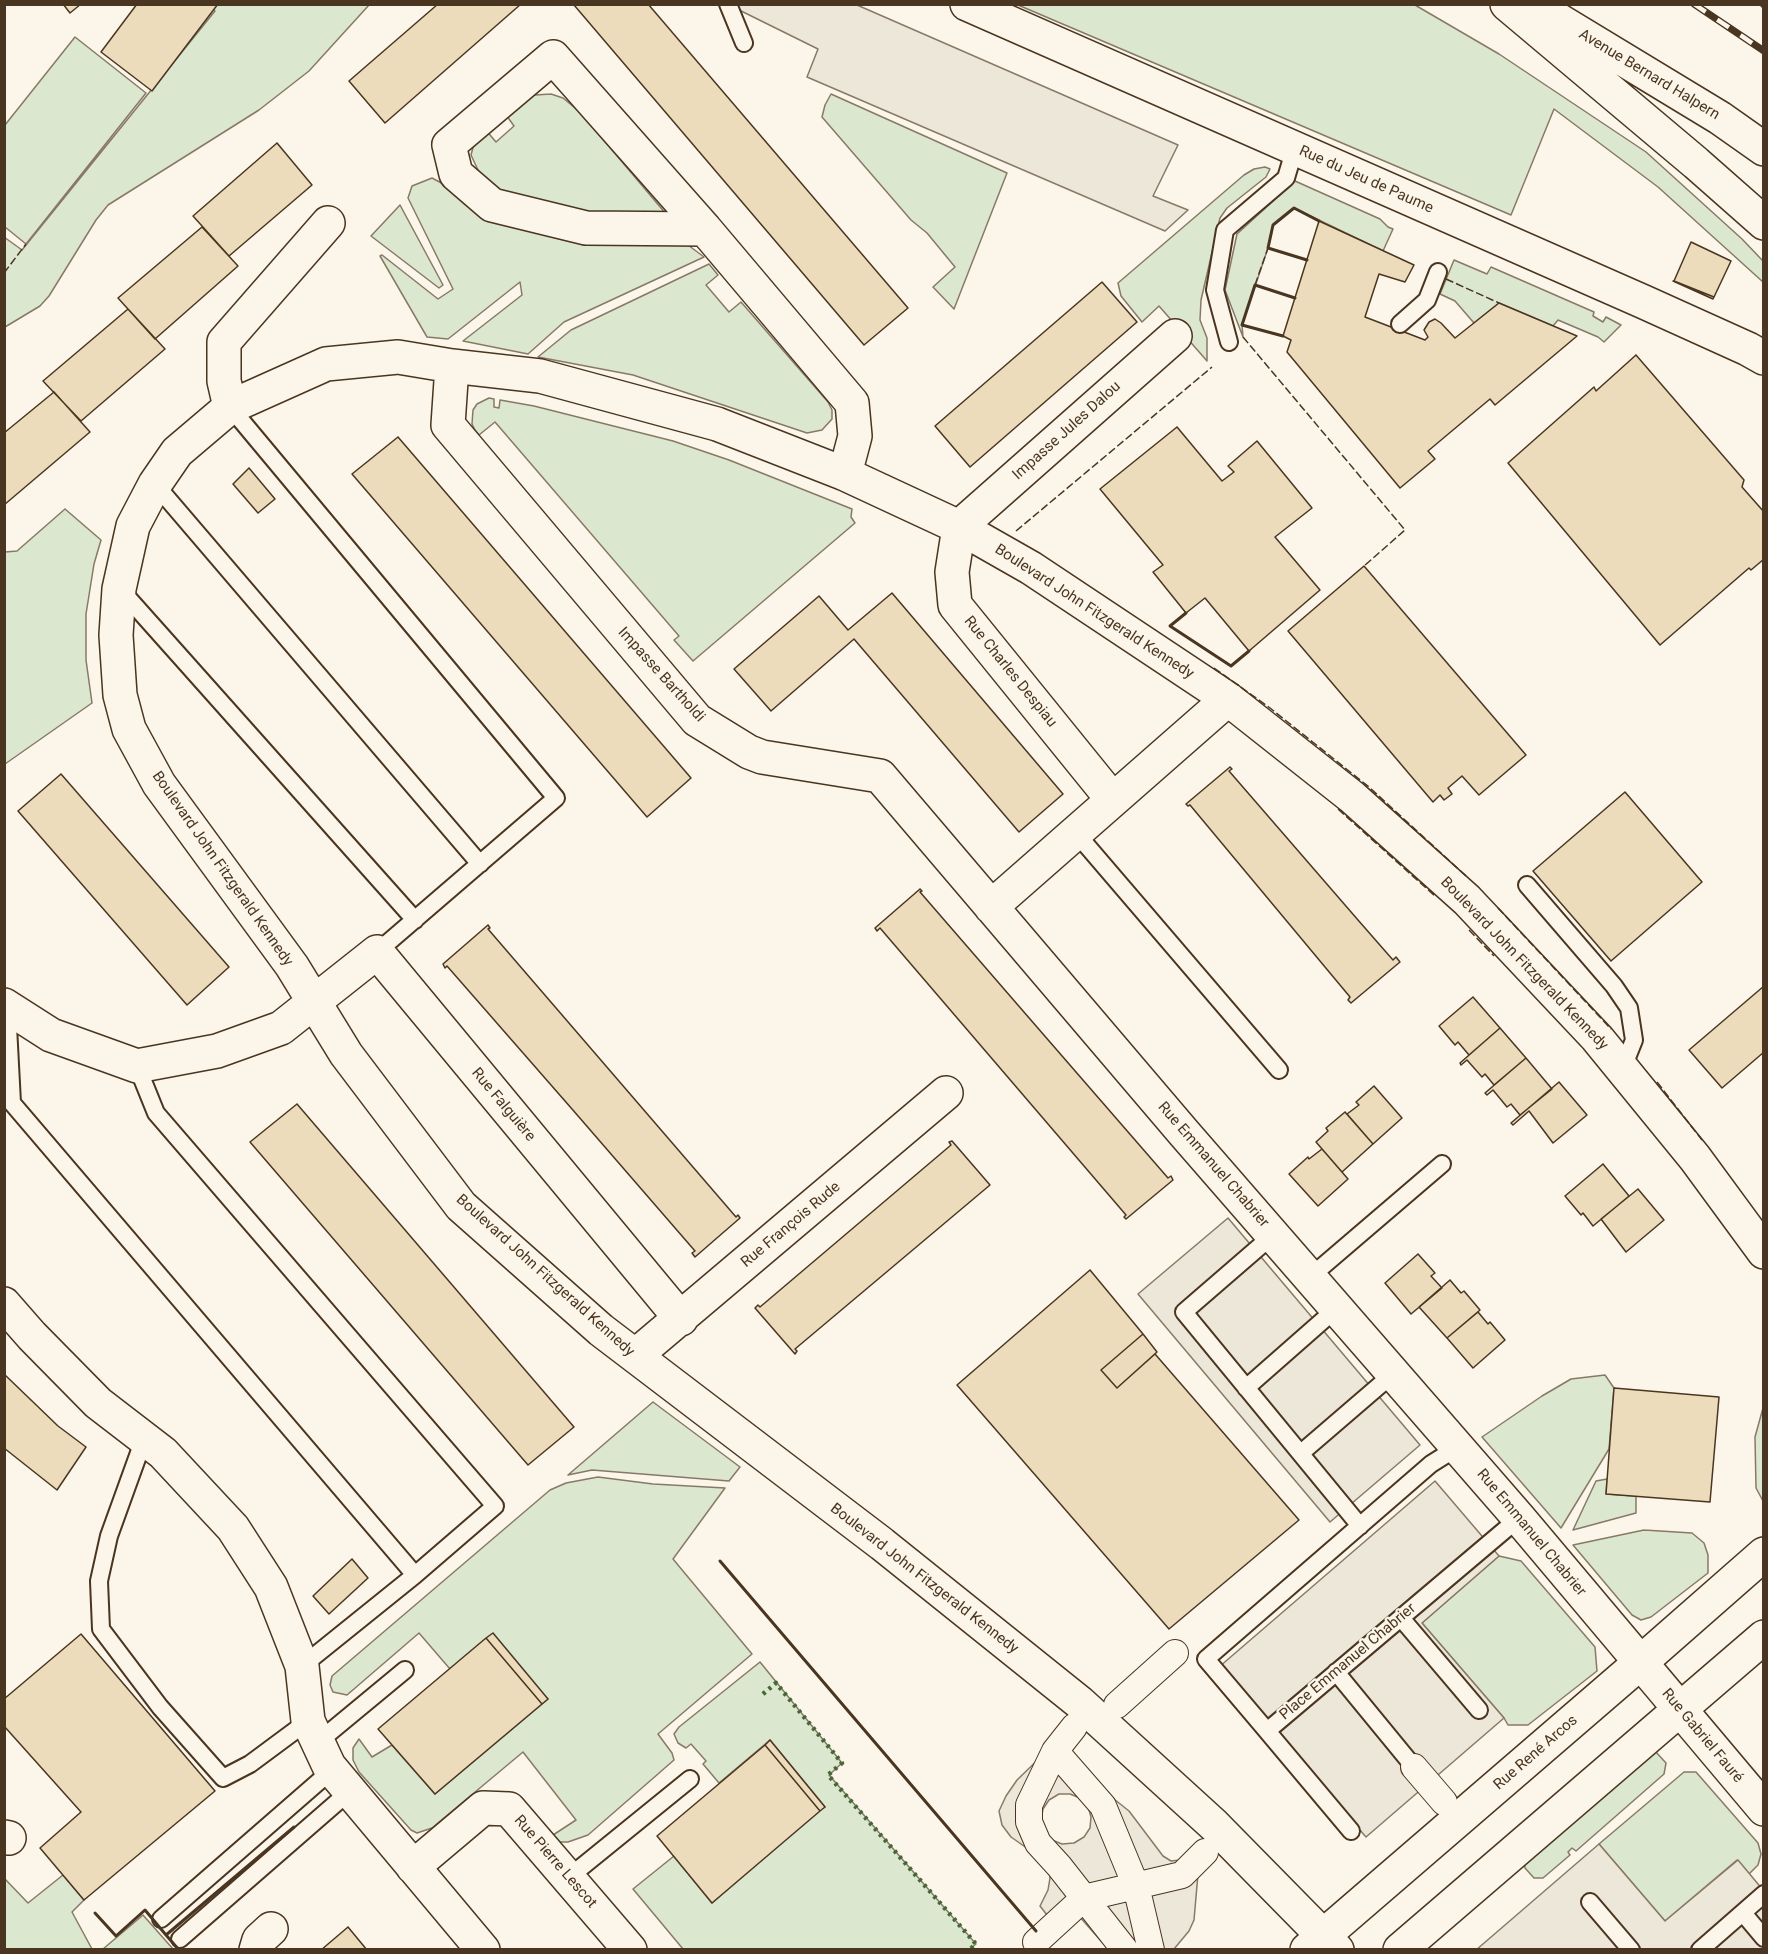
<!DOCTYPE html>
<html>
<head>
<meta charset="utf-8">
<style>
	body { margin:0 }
	#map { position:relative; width:1768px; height:1954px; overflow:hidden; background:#fbf6e9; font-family:Roboto,sans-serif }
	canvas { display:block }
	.frame { position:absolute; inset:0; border:6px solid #4a3520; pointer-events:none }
</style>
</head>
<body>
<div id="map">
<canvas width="1768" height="1954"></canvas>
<div class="frame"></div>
</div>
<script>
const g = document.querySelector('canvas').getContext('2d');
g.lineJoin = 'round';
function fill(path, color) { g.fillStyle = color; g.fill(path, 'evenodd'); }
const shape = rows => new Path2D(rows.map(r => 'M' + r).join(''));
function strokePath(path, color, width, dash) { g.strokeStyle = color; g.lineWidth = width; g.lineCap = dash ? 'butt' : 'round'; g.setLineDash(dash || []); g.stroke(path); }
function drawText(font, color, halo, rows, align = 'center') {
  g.font = font + ' Roboto,sans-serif'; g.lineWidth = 4.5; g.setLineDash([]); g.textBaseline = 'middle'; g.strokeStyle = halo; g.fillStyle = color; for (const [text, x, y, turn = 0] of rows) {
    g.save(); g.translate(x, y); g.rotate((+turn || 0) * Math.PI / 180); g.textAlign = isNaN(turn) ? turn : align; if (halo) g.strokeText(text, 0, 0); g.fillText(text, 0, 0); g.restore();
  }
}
const green = shape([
	[207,5,369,5,309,71,259,110,108,205,96,220,49,296,40,306,5,327,4,237,22,250,215,11,207,5],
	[1018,5,1415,5,1499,54,1646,152,1742,239,1763,261,1763,282,1658,187,1554,109,1511,215,1018,5],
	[75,37,146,93,26,244,5,227,5,125,75,37],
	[551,94,563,98,580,112,672,221,608,218,498,192,472,174,478,170,471,155,475,140,485,129,496,142,514,126,504,112,521,99,535,95,551,94],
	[831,94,1007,173,954,309,933,287,955,267,927,233,911,220,822,117,825,105,831,94],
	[1265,167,1270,169,1266,177,1227,208,1220,218,1201,300,1200,320,1207,338,1207,361,1159,306,1142,322,1121,296,1118,283,1244,175,1254,169,1265,167],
	[432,178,483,205,688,245,704,257,564,322,528,354,463,341,522,295,520,282,448,339,427,337,380,256,382,255,438,299,453,289,408,198,412,186,432,178],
	[1295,181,1380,219,1388,227,1393,229,1383,251,1294,208,1273,225,1268,248,1242,325,1243,337,1225,290,1237,234,1295,181],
	[400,205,443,285,439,288,371,236,400,205],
	[1454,260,1487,274,1491,267,1594,312,1593,316,1603,322,1606,317,1621,325,1604,342,1598,337,1558,320,1553,326,1499,303,1474,323,1455,301,1440,294,1454,260],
	[709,264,718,275,706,285,729,312,741,302,828,402,832,410,832,419,822,430,807,433,633,375,538,357,571,330,709,264],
	[489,398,494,399,494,407,499,408,500,400,534,406,673,441,729,460,852,509,851,517,855,523,693,661,674,640,679,636,495,422,479,435,475,430,472,424,473,410,477,404,489,398],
	[65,509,101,540,94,564,86,614,86,660,92,703,5,764,5,552,17,551,65,509],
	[1605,1375,1614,1388,1609,1449,1561,1528,1482,1437,1542,1396,1571,1379,1605,1375],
	[653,1402,740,1467,729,1481,592,1470,568,1475,653,1402],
	[1763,1408,1763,1501,1756,1488,1755,1437,1763,1408],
	[598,1477,653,1484,725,1488,673,1559,752,1654,658,1734,672,1753,674,1760,588,1835,568,1842,557,1842,550,1837,576,1820,523,1752,432,1828,417,1833,411,1830,359,1772,353,1760,353,1748,359,1739,372,1757,392,1745,435,1794,548,1699,450,1669,419,1633,347,1695,333,1692,330,1685,332,1676,550,1490,566,1483,598,1477],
	[1607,1479,1606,1494,1636,1496,1636,1513,1573,1530,1596,1481,1607,1479],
	[1644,1530,1692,1533,1704,1543,1708,1555,1708,1573,1651,1617,1641,1620,1632,1615,1573,1545,1644,1530],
	[1499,1556,1521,1561,1595,1647,1597,1671,1528,1725,1508,1725,1504,1718,1422,1623,1499,1556],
	[760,1662,842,1763,829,1775,976,1944,969,1950,683,1949,633,1889,674,1856,712,1903,819,1810,825,1807,770,1740,719,1783,703,1764,706,1761,691,1744,686,1748,678,1743,674,1734,679,1727,760,1662],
	[1655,1751,1666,1763,1664,1774,1576,1851,1572,1848,1568,1852,1570,1855,1543,1878,1534,1878,1525,1868,1524,1863,1655,1751],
	[1684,1772,1696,1772,1758,1843,1761,1854,1758,1865,1749,1874,1737,1860,1665,1921,1599,1844,1684,1772],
	[63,1875,84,1900,72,1912,92,1949,5,1950,5,1879,28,1903,63,1875],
	[143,1915,173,1949,103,1949,143,1915]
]);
fill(green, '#dce7d0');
strokePath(green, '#887966', 1.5);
const parking = shape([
	[729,5,857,5,1178,145,1153,196,1188,210,1165,231,807,77,818,49,729,5],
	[1228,1218,1420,1445,1330,1522,1138,1294,1228,1218],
	[1435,1481,1499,1556,1422,1623,1504,1718,1366,1837,1219,1667,1435,1481],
	[1050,1748,1129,1811,1163,1856,1171,1861,1180,1860,1198,1874,1194,1920,1189,1931,1174,1949,1108,1949,1079,1916,1047,1915,1040,1906,1048,1890,1050,1878,1050,1870,1041,1858,1011,1837,1002,1825,999,1811,1006,1796,1017,1780,1050,1748],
	[1059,1794,1070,1794,1080,1798,1088,1806,1091,1817,1090,1828,1084,1837,1074,1843,1062,1844,1052,1840,1044,1832,1041,1821,1043,1809,1049,1800,1059,1794],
	[1599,1844,1665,1921,1738,1860,1763,1890,1763,1949,1476,1950,1599,1844]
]);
fill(parking, '#ede7d9');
strokePath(parking, '#887966', 1.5);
const building = shape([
	[63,4,81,4,70,13,63,4],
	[137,4,218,4,152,91,101,52,137,4],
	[438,4,521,4,385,123,349,81,438,4],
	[648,4,908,308,864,345,574,5,648,4],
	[277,143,312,185,229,256,193,216,277,143],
	[1319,221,1414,265,1405,282,1379,274,1365,317,1425,340,1428,337,1424,330,1429,322,1435,319,1441,323,1455,338,1499,303,1577,336,1495,405,1490,399,1428,451,1435,459,1400,488,1287,352,1291,340,1283,336,1319,221],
	[202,227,238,266,155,339,118,298,202,227],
	[1691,242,1731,261,1714,297,1674,281,1691,242],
	[1673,281,1714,297,1713,299,1673,281],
	[1102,282,1137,322,970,467,935,426,1102,282],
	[128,309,165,349,81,421,43,381,128,309],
	[1636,355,1744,480,1742,487,1764,512,1764,559,1751,570,1749,568,1660,645,1508,463,1594,387,1596,391,1636,355],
	[54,392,90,432,4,505,4,433,54,392],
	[1177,427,1222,481,1234,472,1228,466,1257,441,1312,508,1275,537,1320,590,1249,651,1205,598,1186,613,1153,572,1163,565,1100,489,1177,427],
	[398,437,691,778,647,817,352,474,398,437],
	[249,468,275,499,258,513,233,484,249,468],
	[1364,566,1526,755,1479,795,1462,776,1448,788,1452,794,1444,800,1440,795,1433,802,1288,631,1364,566],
	[892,593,1063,794,1019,832,854,639,771,711,734,669,819,596,848,630,892,593],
	[1230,767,1232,769,1229,771,1358,920,1393,960,1396,957,1400,962,1351,1003,1348,1000,1350,997,1190,805,1188,806,1186,804,1230,767],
	[61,774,229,967,187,1005,18,811,61,774],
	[1625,792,1702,882,1611,961,1533,871,1625,792],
	[920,889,922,891,920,892,1043,1034,1168,1178,1171,1176,1173,1180,1126,1219,1124,1217,1126,1215,880,928,877,931,875,928,920,889],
	[488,925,490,928,488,929,736,1217,738,1215,740,1218,695,1257,692,1253,695,1251,572,1109,447,966,445,968,443,964,488,925],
	[1764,986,1764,1052,1722,1088,1689,1050,1764,986],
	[1473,997,1500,1028,1469,1055,1458,1042,1455,1045,1439,1026,1473,997],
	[1500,1028,1526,1058,1494,1085,1485,1074,1482,1077,1467,1060,1461,1065,1460,1063,1500,1028],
	[1526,1058,1552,1089,1520,1115,1511,1104,1507,1107,1493,1090,1487,1095,1485,1093,1526,1058],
	[1559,1082,1587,1115,1553,1143,1529,1111,1513,1125,1511,1123,1559,1082],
	[1374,1086,1402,1118,1373,1144,1347,1114,1359,1105,1356,1102,1374,1086],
	[297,1104,574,1427,528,1465,250,1142,297,1104],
	[1345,1112,1373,1144,1342,1172,1316,1142,1328,1131,1326,1128,1345,1112],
	[952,1141,990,1185,795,1349,797,1351,795,1354,755,1308,758,1305,760,1307,951,1145,949,1142,952,1141],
	[1322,1149,1348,1179,1318,1206,1289,1174,1308,1157,1309,1159,1322,1149],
	[1603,1164,1629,1196,1593,1226,1583,1213,1581,1215,1565,1196,1603,1164],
	[1638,1189,1664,1220,1626,1252,1601,1219,1638,1189],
	[1418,1254,1435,1273,1431,1276,1442,1288,1411,1314,1385,1283,1418,1254],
	[1090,1270,1143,1334,1101,1370,1117,1388,1155,1354,1299,1520,1169,1629,957,1385,1090,1270],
	[1450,1280,1461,1293,1464,1291,1480,1310,1447,1338,1419,1307,1450,1280],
	[1478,1312,1488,1324,1490,1322,1505,1340,1473,1368,1447,1338,1478,1312],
	[1143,1334,1157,1352,1117,1388,1101,1370,1143,1334],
	[4,1374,58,1426,86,1447,57,1490,4,1448,4,1374],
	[1614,1388,1719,1397,1710,1502,1606,1494,1614,1388],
	[352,1559,368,1578,329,1614,313,1596,352,1559],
	[493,1633,548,1699,542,1704,486,1638,493,1633],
	[81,1634,215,1791,84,1900,40,1848,81,1812,4,1726,4,1699,81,1634],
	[486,1638,542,1704,435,1794,378,1729,486,1638],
	[770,1740,825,1807,820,1811,765,1745,770,1740],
	[765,1745,820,1811,712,1903,657,1836,765,1745],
	[348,1927,367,1950,321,1950,348,1927]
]);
fill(building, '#ecdcbc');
strokePath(building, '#4a3520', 1.5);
const service = shape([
	[728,4,744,43],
	[1400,324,1427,300,1438,272],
	[1229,342,1215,290,1225,230,1286,178,1295,148],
	[230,407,556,798,377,952],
	[155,484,480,864],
	[120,589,415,920],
	[1076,833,1279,1070],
	[1527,885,1614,986,1629,1008,1634,1040,1622,1070],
	[7,1007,12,1103,415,1575,302,1666],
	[137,1066,156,1113,495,1506,415,1575],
	[1273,1235,1184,1312,1360,1526],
	[1310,1277,1442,1164],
	[1246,1388,1337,1308],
	[144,1439,109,1536,99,1581,101,1629,160,1707,223,1778,250,1764,308,1721],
	[1458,1447,1431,1464,1206,1659,1267,1731,1519,1518],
	[1301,1453,1394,1373],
	[1401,1618,1479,1710],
	[1336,1672,1414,1767],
	[1267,1731,1351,1831],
	[318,1742,405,1670],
	[568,1878,690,1779],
	[1590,1902,1631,1950],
	[1743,1913,1764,1938],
	[161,1919,332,1770],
	[180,1939,350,1791],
	[1700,1950,1764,1894]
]);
const pedestrian = shape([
	[1117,1705,1175,1653],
	[1074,1727,1055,1751,1029,1805,1029,1822,1038,1843,1059,1866,1125,1950],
	[1055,1751,1103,1806,1136,1886,1151,1950],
	[1414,1767,1444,1802],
	[1036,1942,1084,1898,1182,1875,1205,1852]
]);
const minor = shape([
	[967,4,1644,302,1748,349,1764,358],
	[705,229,586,228,492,205,456,174,449,145,553,57,705,229,852,403,855,436,845,474],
	[452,366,448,425,697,720,749,752,762,757,880,776,1184,1133,1519,1518,1764,1809],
	[230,407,224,381,224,342,328,223],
	[1113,800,955,605,952,572,959,527,1175,336],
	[991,907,1228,699],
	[4,1005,51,1035,137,1066,217,1051,281,1028,377,952,681,1319],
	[4,1304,32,1336,98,1403,163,1453,233,1528,271,1587,302,1666,308,1721,329,1766,483,1950],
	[635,1356,946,1093],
	[4,1837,9,1838],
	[413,1867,483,1808,509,1809,630,1950],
	[256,1950,259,1940,271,1929],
	[1337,1950,1214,1825,1079,1702,882,1544,601,1330,461,1206,346,1054,292,966,159,784,129,729,120,695,116,635,119,589,133,526,155,484,177,452,230,407,326,364,398,357,452,366,540,376,717,424,845,474,959,527,1031,568,1228,699,1352,797,1467,900,1597,1038,1695,1158,1764,1252]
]);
const tertiary = shape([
	[1307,1950,1641,1662,1764,1554],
	[1400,1950,1764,1637]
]);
const trunk = shape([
	[1507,4,1696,163,1764,223],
	[1532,4,1720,118,1764,149]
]);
strokePath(service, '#4a3520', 20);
strokePath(pedestrian, '#4a3520', 28);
strokePath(minor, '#4a3520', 36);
strokePath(tertiary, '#4a3520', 36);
strokePath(trunk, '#4a3520', 36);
strokePath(service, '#fbf6e9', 16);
strokePath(pedestrian, '#fbf6e9', 26);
strokePath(minor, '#fbf6e9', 33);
strokePath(tertiary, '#fbf6e9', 33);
strokePath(trunk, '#fbf6e9', 33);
const rail = shape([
	[1694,4,1764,51],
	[1763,4,1764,5]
]);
strokePath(rail, '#4a3520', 7);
strokePath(rail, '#fbf6e9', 4.5, [14]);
strokePath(shape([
	[763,1694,776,1683,842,1763,828,1775,976,1944,969,1950]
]), '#436837', 4.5, [3, 4.5]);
strokePath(shape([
	[4,273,26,244],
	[1446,279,1499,303],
	[1255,285,1268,248],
	[1243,337,1405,530,1364,566],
	[1016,531,1212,367],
	[1214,668,1270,708,1369,787,1466,876],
	[1338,809,1435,896],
	[1498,908,1611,1029],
	[1469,930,1494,956],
	[1657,1082,1702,1140]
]), '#4a3520', 1.5, [8, 3]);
strokePath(shape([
	[1307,260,1268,248,1273,225,1294,208,1319,221],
	[1283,336,1242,325,1255,285,1295,298],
	[1186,613,1170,626,1231,666,1249,651],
	[720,1561,1036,1931],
	[95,1913,116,1936,145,1910,166,1935],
	[179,1950,166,1935,294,1827]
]), '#4a3520', 3);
drawText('15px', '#4a3520', '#fbf6e9', [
	["Avenue Bernard Halpern",1649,75,31],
	["Rue du Jeu de Paume",1366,180,24],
	["Impasse Jules Dalou",1067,431,-42],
	["Boulevard John Fitzgerald Kennedy",1094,612,33],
	["Rue Charles Despiau",1010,672,51],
	["Impasse Bartholdi",661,675,48],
	["Boulevard John Fitzgerald Kennedy",222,869,55],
	["Boulevard John Fitzgerald Kennedy",1524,964,46],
	["Rue Falguière",503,1105,50],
	["Rue Emmanuel Chabrier",1213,1165,49],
	["Rue François Rude",791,1225,-40],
	["Boulevard John Fitzgerald Kennedy",545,1276,42],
	["Rue Emmanuel Chabrier",1531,1533,50],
	["Boulevard John Fitzgerald Kennedy",924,1579,38],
	["Place Emmanuel Chabrier",1348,1662,-40],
	["Rue Gabriel Fauré",1702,1736,50],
	["Rue René Arcos",1536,1753,-41],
	["Rue Pierre Lescot",555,1862,49]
]);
</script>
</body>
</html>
